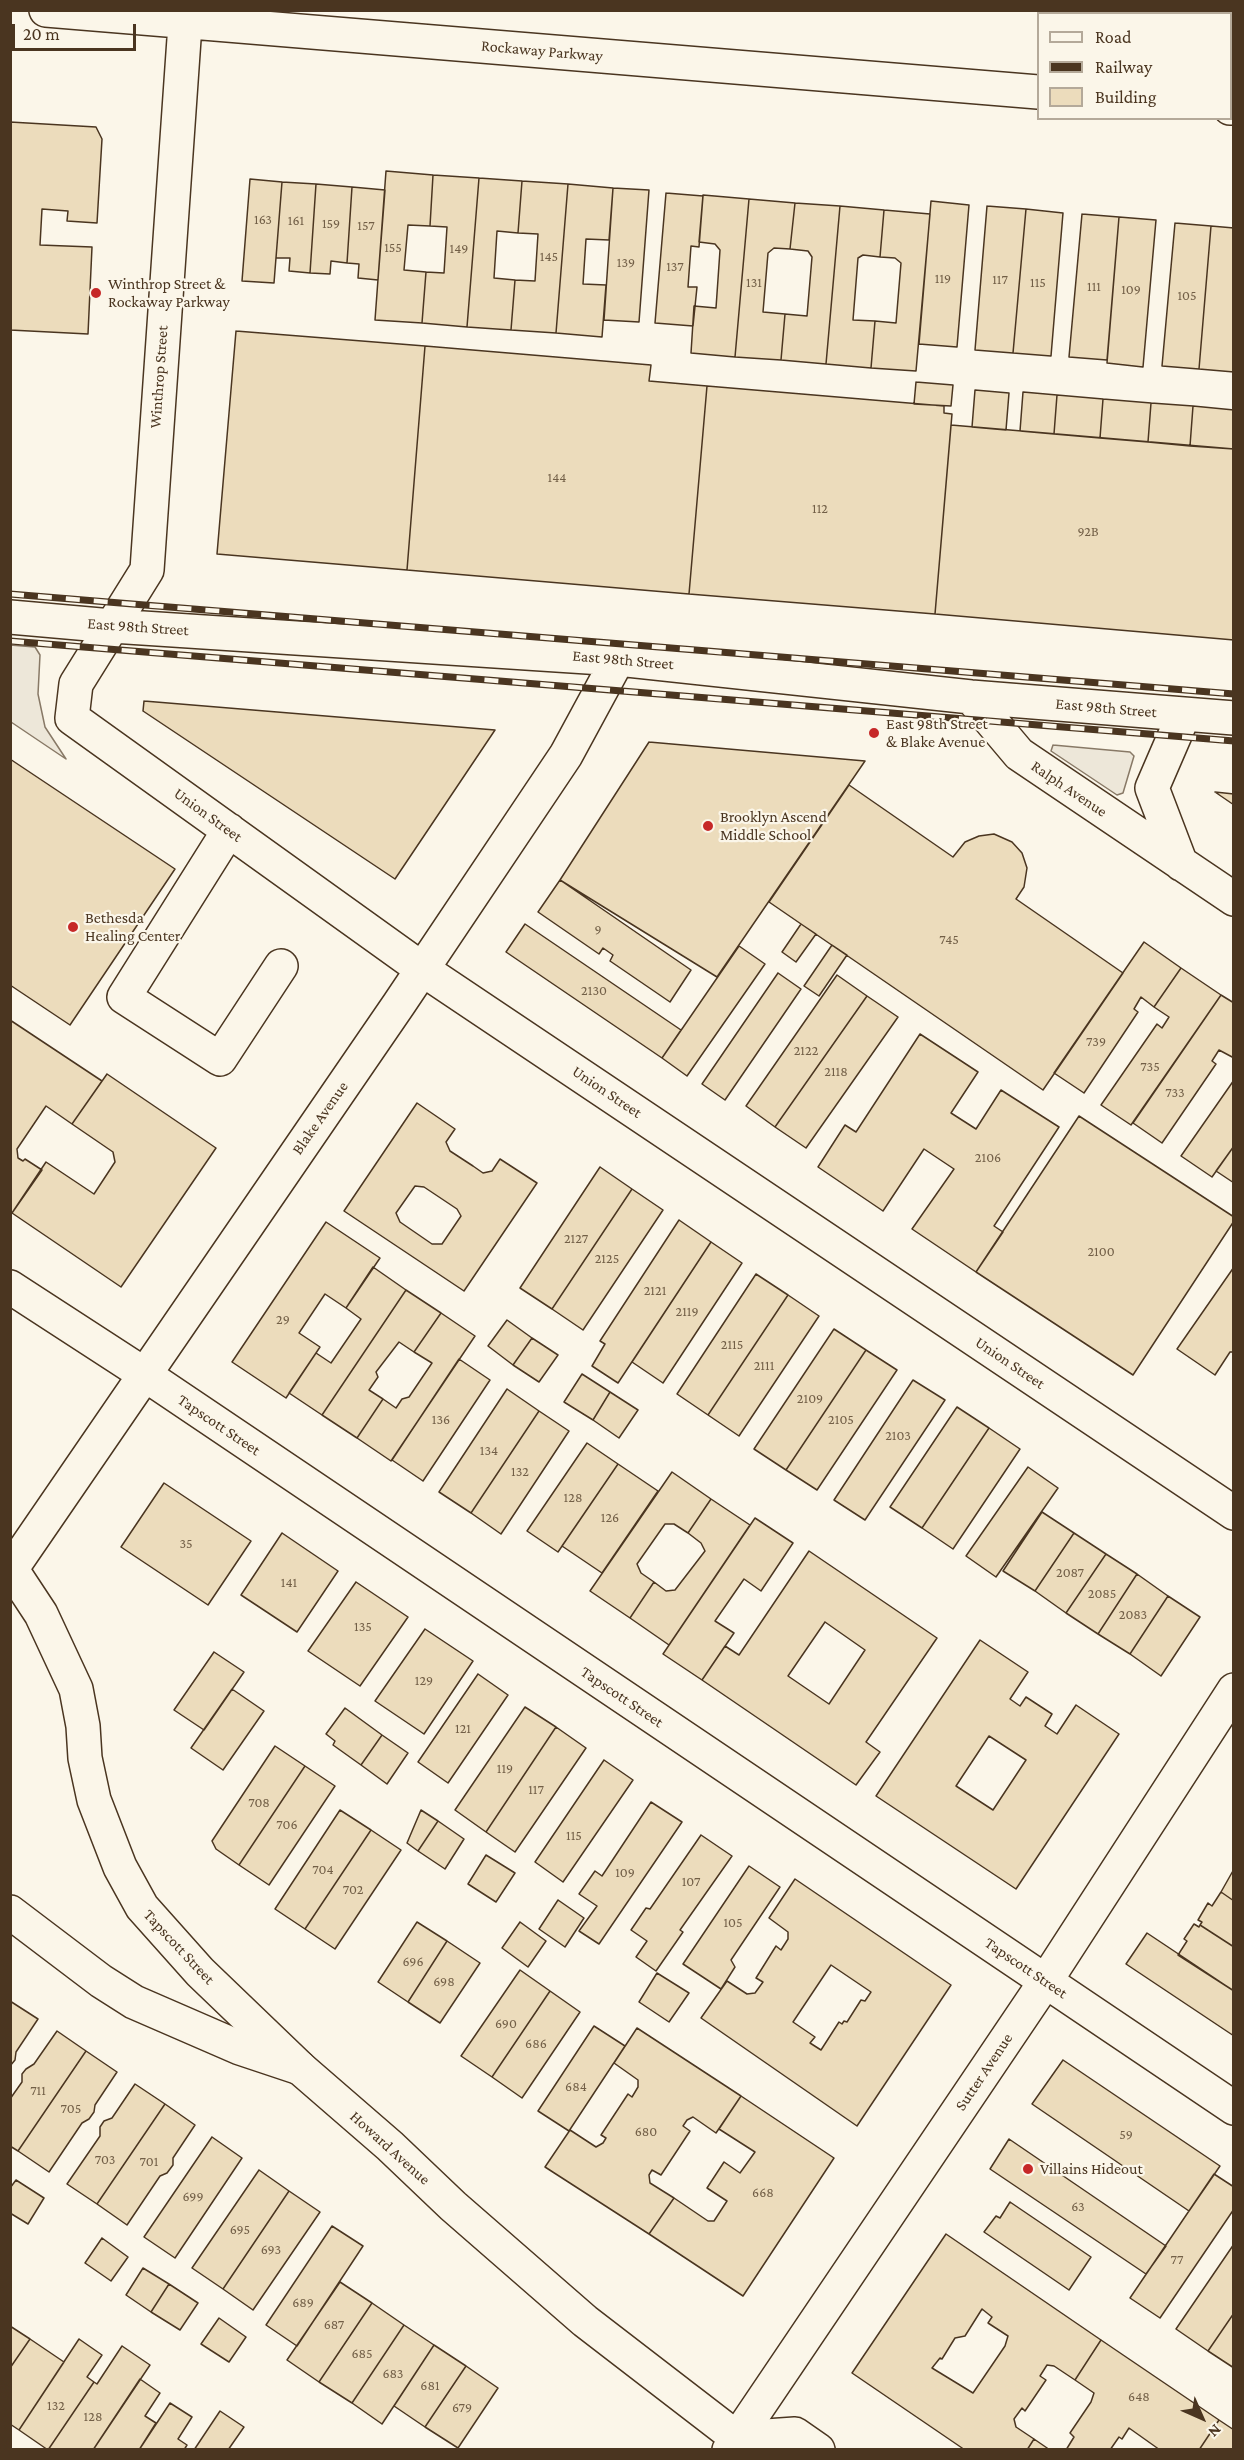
<!DOCTYPE html>
<html>
<head>
<meta charset="utf-8">
<style>
	body { margin:0 }
	#map { position:relative; width:1244px; height:2460px; overflow:hidden; background:#fbf6e9; font-family:"Crimson Pro",serif }
	canvas { display:block }
	.frame { position:absolute; inset:0; border:12px solid #4a3520; pointer-events:none }
	.legend { position:absolute; left:1037px; top:12px; width:195px; height:108px; box-sizing:border-box; background:#fbf6e9; border:2px solid #b4a999; margin:0; padding:8px 10px; list-style:none; font-size:18px; color:#4a3520 }
	.legend li { display:flex; align-items:center; gap:12px; height:30px }
	.legend b { width:30px; border:2px solid #b4a999 }
	.north { position:absolute; left:1172px; top:2388px; width:60px; height:60px; -webkit-text-stroke:4px #fbf6e9; paint-order:stroke; rotate:135deg; font-size:16px; font-weight:700; line-height:24px; text-align:center; color:#4a3520 }
	.north::after { content:''; display:block; margin:auto; width:21px; height:27px; background:#4a3520; clip-path:polygon(50% 0,100% 100%,50% 72%,0 100%) }
	.scale { position:absolute; left:12px; top:24px; width:124px; height:27px; box-sizing:border-box; border:3px solid #4a3520; border-top:0; padding-left:8px; font-size:18px; line-height:21px; white-space:nowrap; color:#4a3520; -webkit-text-stroke:4px #fbf6e9; paint-order:stroke }
</style>
</head>
<body>
<div id="map">
<canvas width="1244" height="2460"></canvas>
<div class="frame"></div>
<ul class="legend">
<li><b style="height:8px;background:#fbf6e9"></b>Road</li>
<li><b style="height:8px;background:#4a3520"></b>Railway</li>
<li><b style="height:16px;background:#ecdcbc"></b>Building</li>
</ul>
<div class="north">N</div>
<div class="scale">20 m</div>
</div>
<script>
const g = document.querySelector('canvas').getContext('2d');
g.lineJoin = 'round';
function fill(path, color) { g.fillStyle = color; g.fill(path, 'evenodd'); }
const shape = rows => new Path2D(rows.map(r => 'M' + r).join(''));
function strokePath(path, color, width, dash) { g.strokeStyle = color; g.lineWidth = width; g.lineCap = dash ? 'butt' : 'round'; g.setLineDash(dash || []); g.stroke(path); }
function drawText(font, color, halo, rows, align = 'center') {
  g.font = font + ' "Crimson Pro",serif'; g.lineWidth = 4.5; g.setLineDash([]); g.textBaseline = 'middle'; g.strokeStyle = halo; g.fillStyle = color; for (const [text, x, y, turn = 0] of rows) {
    g.save(); g.translate(x, y); g.rotate((+turn || 0) * Math.PI / 180); g.textAlign = isNaN(turn) ? turn : align; if (halo) g.strokeText(text, 0, 0); g.fillText(text, 0, 0); g.restore();
  }
}
const parking = shape([
	[10,645,35,647,40,655,38,694,45,727,66,759,11,722,10,645],
	[1053,745,1130,752,1134,756,1123,793,1117,795,1051,751,1053,745]
]);
fill(parking, '#ede7d9');
strokePath(parking, '#887966', 1.5);
const building = shape([
	[10,122,96,127,102,139,97,223,67,221,68,211,42,209,40,245,92,247,88,334,10,330,10,122],
	[386,171,433,175,430,226,408,225,404,270,426,272,422,323,375,320,386,171],
	[433,175,479,178,467,327,422,323,426,272,444,273,447,227,430,226,433,175],
	[479,178,522,181,518,233,497,231,494,278,515,280,511,330,467,327,479,178],
	[250,179,282,182,274,283,242,281,250,179],
	[522,181,568,184,556,333,511,330,515,280,535,281,538,234,518,233,522,181],
	[282,182,316,184,310,273,289,271,290,258,276,258,282,182],
	[316,184,352,187,347,263,331,261,330,274,310,273,316,184],
	[568,184,613,188,609,240,586,239,583,284,606,285,602,337,556,333,568,184],
	[352,187,385,190,378,280,358,278,359,264,347,263,352,187],
	[613,188,649,190,639,322,604,320,613,188],
	[666,193,703,196,699,247,691,246,688,287,697,287,693,326,655,323,666,193],
	[703,195,749,199,735,357,691,353,694,306,716,308,720,250,715,244,699,242,703,195],
	[749,199,795,203,790,249,774,248,768,253,763,312,785,314,781,360,735,357,749,199],
	[931,201,969,205,957,347,919,344,931,201],
	[795,203,840,206,826,364,781,360,785,314,807,316,812,257,808,251,790,249,795,203],
	[840,206,884,210,880,257,863,255,858,258,853,320,875,321,871,368,826,364,840,206],
	[987,206,1026,209,1013,353,975,350,987,206],
	[1026,209,1063,213,1051,356,1013,353,1026,209],
	[884,210,930,214,916,371,871,368,875,321,896,323,901,263,895,258,880,257,884,210],
	[1082,214,1119,217,1107,360,1069,357,1082,214],
	[1119,217,1156,220,1143,367,1107,363,1119,217],
	[1175,223,1211,226,1199,369,1162,366,1175,223],
	[1211,226,1234,228,1234,372,1199,369,1211,226],
	[236,331,425,346,407,570,217,554,236,331],
	[425,346,651,365,649,381,707,386,689,594,407,570,425,346],
	[916,382,953,385,951,406,914,404,916,382],
	[707,386,944,406,944,413,952,414,935,614,689,594,707,386],
	[975,390,1009,393,1006,430,972,427,975,390],
	[1023,392,1057,395,1054,434,1020,431,1023,392],
	[1057,395,1103,399,1100,438,1054,434,1057,395],
	[1103,399,1151,403,1148,442,1100,438,1103,399],
	[1151,403,1193,406,1190,446,1148,442,1151,403],
	[1193,406,1234,410,1234,449,1190,446,1193,406],
	[951,425,1234,449,1234,640,935,614,951,425],
	[144,701,495,730,395,879,143,711,144,701],
	[649,742,865,761,717,977,560,880,649,742],
	[10,759,175,869,70,1025,10,985,10,759],
	[849,785,953,857,965,842,979,836,994,834,1012,842,1022,853,1027,868,1024,887,1016,899,1123,973,1043,1090,769,902,849,785],
	[1215,792,1234,794,1234,805,1215,792],
	[560,880,691,970,670,1002,610,961,613,955,603,948,599,954,538,912,560,880],
	[525,924,681,1030,662,1058,506,952,525,924],
	[801,924,816,934,796,962,782,952,801,924],
	[1144,942,1181,968,1154,1007,1141,997,1134,1009,1138,1012,1084,1093,1054,1073,1144,942],
	[832,945,847,955,819,996,804,986,832,945],
	[739,946,765,964,687,1076,662,1058,739,946],
	[1181,968,1221,995,1131,1125,1101,1105,1157,1024,1162,1028,1169,1017,1154,1007,1181,968],
	[778,973,801,989,725,1100,702,1084,778,973],
	[837,975,867,996,775,1127,746,1106,837,975],
	[1221,995,1234,1003,1234,1058,1219,1050,1212,1061,1216,1064,1162,1143,1133,1123,1221,995],
	[867,996,898,1017,806,1148,775,1127,867,996],
	[10,1020,102,1081,72,1124,46,1106,17,1149,18,1158,23,1161,25,1159,42,1170,12,1213,10,1212,10,1020],
	[920,1034,978,1072,951,1113,976,1129,1001,1090,1059,1127,994,1226,1003,1232,976,1272,912,1229,954,1169,924,1149,883,1211,818,1167,845,1125,856,1132,920,1034],
	[107,1074,216,1148,121,1287,12,1213,46,1162,94,1194,115,1162,113,1152,72,1124,107,1074],
	[1234,1080,1234,1146,1212,1177,1181,1156,1234,1080],
	[417,1103,455,1129,446,1142,450,1151,473,1166,483,1173,492,1171,500,1159,537,1183,464,1291,344,1211,417,1103],
	[415,1186,424,1187,457,1209,461,1216,442,1244,432,1244,400,1222,396,1213,415,1186],
	[1079,1116,1234,1217,1234,1221,1133,1375,976,1272,1079,1116],
	[1234,1146,1234,1183,1216,1171,1234,1146],
	[600,1167,632,1189,552,1309,520,1288,600,1167],
	[632,1189,663,1210,583,1330,552,1309,632,1189],
	[679,1220,711,1242,618,1383,592,1366,605,1344,600,1341,679,1220],
	[326,1222,380,1258,346,1308,325,1294,299,1333,320,1347,286,1398,232,1362,326,1222],
	[711,1242,742,1263,663,1383,632,1362,711,1242],
	[373,1267,406,1290,322,1415,289,1393,316,1353,331,1363,361,1319,346,1308,373,1267],
	[1234,1267,1234,1352,1230,1352,1215,1375,1177,1349,1234,1267],
	[756,1274,788,1295,708,1415,677,1394,756,1274],
	[406,1290,441,1313,414,1352,399,1342,376,1372,378,1377,369,1390,383,1399,357,1438,322,1415,406,1290],
	[788,1295,819,1316,739,1436,708,1415,788,1295],
	[441,1313,475,1336,391,1461,357,1438,383,1399,396,1408,402,1399,409,1397,432,1363,414,1352,441,1313],
	[507,1320,532,1338,513,1365,488,1346,507,1320],
	[834,1329,866,1350,786,1470,754,1449,834,1329],
	[532,1338,558,1355,539,1382,513,1365,532,1338],
	[866,1350,897,1370,817,1490,786,1470,866,1350],
	[459,1359,490,1380,423,1481,392,1460,459,1359],
	[582,1374,610,1392,593,1420,564,1402,582,1374],
	[913,1380,945,1400,865,1520,834,1500,913,1380],
	[507,1389,539,1411,471,1513,439,1492,507,1389],
	[610,1392,638,1410,619,1438,593,1420,610,1392],
	[957,1407,989,1428,922,1528,890,1507,957,1407],
	[539,1411,569,1431,501,1534,471,1513,539,1411],
	[989,1428,1020,1449,953,1549,922,1528,989,1428],
	[587,1443,618,1464,558,1552,527,1531,587,1443],
	[618,1464,658,1491,602,1573,562,1546,618,1464],
	[1028,1467,1058,1488,996,1577,966,1556,1028,1467],
	[672,1472,711,1499,688,1533,674,1524,665,1524,637,1564,641,1573,654,1582,630,1618,590,1591,672,1472],
	[164,1483,251,1541,208,1605,121,1547,164,1483],
	[711,1499,750,1525,669,1645,630,1618,654,1582,666,1591,675,1590,705,1551,701,1543,688,1533,711,1499],
	[1042,1512,1074,1533,1035,1591,1003,1571,1042,1512],
	[755,1518,793,1543,761,1591,744,1579,715,1621,734,1633,702,1680,663,1654,755,1518],
	[282,1533,338,1571,297,1632,241,1595,282,1533],
	[1074,1533,1106,1554,1066,1613,1035,1591,1074,1533],
	[809,1551,937,1638,866,1742,880,1752,856,1785,702,1680,725,1646,739,1655,809,1551],
	[825,1622,865,1650,829,1704,788,1676,825,1622],
	[1106,1554,1137,1574,1098,1634,1066,1613,1106,1554],
	[1137,1574,1168,1596,1130,1654,1098,1634,1137,1574],
	[356,1582,408,1617,360,1686,308,1651,356,1582],
	[1168,1596,1200,1617,1161,1676,1130,1654,1168,1596],
	[425,1629,473,1661,424,1734,375,1701,425,1629],
	[980,1640,1028,1672,1010,1699,1020,1706,1026,1697,1052,1714,1045,1726,1057,1734,1076,1705,1119,1734,1016,1889,876,1796,980,1640],
	[989,1736,1026,1760,993,1810,956,1786,989,1736],
	[214,1652,244,1672,204,1730,174,1710,214,1652],
	[478,1674,508,1695,448,1783,418,1762,478,1674],
	[232,1689,264,1711,223,1770,191,1748,232,1689],
	[525,1707,556,1727,486,1832,455,1810,525,1707],
	[345,1708,382,1735,361,1765,333,1745,335,1741,326,1734,345,1708],
	[556,1727,586,1748,515,1852,486,1832,556,1727],
	[382,1735,408,1753,387,1784,361,1765,382,1735],
	[275,1746,305,1766,239,1865,216,1849,212,1841,275,1746],
	[604,1760,633,1780,563,1882,535,1862,604,1760],
	[305,1766,335,1786,269,1885,239,1865,305,1766],
	[651,1802,682,1822,599,1944,579,1931,597,1906,579,1894,595,1871,602,1876,651,1802],
	[340,1810,371,1830,305,1929,275,1909,340,1810],
	[421,1810,438,1821,418,1851,407,1843,421,1810],
	[438,1821,464,1839,445,1869,418,1851,438,1821],
	[371,1830,401,1850,335,1949,305,1929,371,1830],
	[701,1835,732,1856,680,1930,683,1932,656,1971,636,1957,647,1941,631,1930,646,1908,650,1909,701,1835],
	[486,1855,515,1873,496,1902,468,1884,486,1855],
	[749,1866,780,1887,731,1960,735,1967,721,1989,683,1964,749,1866],
	[1234,1869,1234,1901,1221,1892,1234,1869],
	[795,1879,951,1985,857,2126,701,2018,727,1981,747,1994,755,1993,763,1982,756,1978,776,1946,781,1950,788,1939,788,1932,769,1918,795,1879],
	[831,1965,871,1992,865,2001,861,2000,847,2022,844,2021,842,2024,839,2022,821,2050,810,2043,815,2037,793,2022,831,1965],
	[1221,1892,1234,1901,1234,1947,1200,1925,1202,1922,1198,1920,1208,1903,1212,1906,1221,1892],
	[558,1900,584,1918,565,1947,539,1929,558,1900],
	[417,1922,447,1941,408,2002,378,1982,417,1922],
	[520,1922,546,1941,528,1967,502,1948,520,1922],
	[1194,1924,1199,1927,1200,1925,1234,1947,1234,1991,1178,1955,1187,1941,1184,1939,1194,1924],
	[1147,1933,1234,1991,1234,2036,1126,1964,1147,1933],
	[447,1941,480,1963,440,2023,408,2002,447,1941],
	[520,1970,550,1991,492,2077,461,2056,520,1970],
	[657,1973,689,1993,669,2022,639,2002,657,1973],
	[550,1991,580,2012,522,2098,492,2077,550,1991],
	[10,2001,38,2019,16,2052,15,2060,10,2066,10,2001],
	[594,2026,625,2046,569,2131,538,2111,594,2026],
	[637,2028,741,2096,716,2133,693,2117,687,2120,683,2126,690,2131,661,2175,652,2170,649,2175,650,2183,674,2198,649,2234,545,2167,570,2130,596,2147,603,2143,606,2138,601,2135,628,2094,632,2097,638,2087,638,2080,614,2063,637,2028],
	[57,2031,86,2051,18,2151,10,2146,10,2099,22,2082,22,2074,26,2069,34,2064,57,2031],
	[86,2051,117,2072,95,2105,94,2112,89,2119,82,2123,49,2172,18,2151,86,2051],
	[1063,2060,1220,2166,1189,2211,1032,2104,1063,2060],
	[135,2084,165,2104,97,2204,67,2184,100,2136,100,2127,104,2121,112,2118,135,2084],
	[741,2096,834,2158,743,2296,649,2234,674,2198,708,2221,714,2221,727,2201,707,2188,724,2162,740,2173,755,2152,719,2129,741,2096],
	[165,2104,195,2125,173,2158,173,2165,167,2173,160,2176,127,2225,97,2204,165,2104],
	[212,2137,242,2158,175,2258,144,2237,212,2137],
	[1009,2139,1166,2246,1146,2274,990,2169,1009,2139],
	[259,2170,289,2191,223,2289,192,2268,259,2170],
	[1214,2174,1234,2187,1234,2209,1160,2318,1130,2298,1214,2174],
	[16,2180,44,2198,28,2224,10,2213,10,2188,16,2180],
	[289,2191,320,2212,253,2310,223,2289,289,2191],
	[1010,2202,1091,2257,1069,2290,984,2232,996,2216,1000,2218,1010,2202],
	[332,2226,363,2246,297,2346,266,2325,332,2226],
	[946,2234,1101,2340,1075,2380,1054,2366,1047,2365,1040,2376,1046,2380,1025,2411,1022,2408,1014,2419,1016,2427,1034,2439,1027,2450,965,2450,852,2373,946,2234],
	[982,2309,992,2317,988,2323,1008,2336,1005,2346,973,2393,932,2368,940,2358,942,2359,955,2338,965,2336,982,2309],
	[102,2238,128,2257,111,2281,85,2263,102,2238],
	[1234,2244,1234,2313,1208,2351,1176,2329,1234,2244],
	[143,2268,169,2284,151,2312,126,2295,143,2268],
	[340,2282,372,2303,319,2382,287,2360,340,2282],
	[169,2284,198,2303,180,2330,151,2312,169,2284],
	[372,2303,404,2325,352,2403,319,2382,372,2303],
	[1234,2313,1234,2368,1208,2351,1234,2313],
	[219,2318,246,2337,229,2362,201,2344,219,2318],
	[404,2325,434,2345,382,2424,352,2403,404,2325],
	[10,2326,30,2339,10,2368,10,2326],
	[30,2339,64,2362,19,2430,10,2424,10,2368,30,2339],
	[79,2339,102,2355,87,2377,94,2382,48,2450,19,2430,79,2339],
	[1101,2340,1219,2420,1199,2450,1160,2450,1129,2428,1122,2439,1119,2437,1110,2450,1066,2450,1074,2437,1070,2433,1091,2402,1094,2393,1075,2380,1101,2340],
	[434,2345,466,2366,425,2427,394,2406,434,2345],
	[122,2346,150,2365,93,2450,48,2450,94,2382,97,2384,122,2346],
	[466,2366,498,2388,458,2448,425,2427,466,2366],
	[140,2379,160,2393,145,2416,156,2423,139,2450,93,2450,140,2379],
	[170,2403,192,2417,178,2439,187,2445,184,2450,139,2450,170,2403],
	[220,2411,244,2427,228,2450,194,2450,220,2411],
	[1219,2420,1234,2430,1234,2450,1199,2450,1219,2420],
	[1034,2439,1050,2450,1027,2450,1034,2439]
]);
fill(building, '#ecdcbc');
strokePath(building, '#4a3520', 1.5);
const minor = shape([
	[46,10,1038,92],
	[186,10,147,570,76,684,72,718,422,969,1234,1513],
	[1230,108,1234,108],
	[10,617,112,626,618,659,971,697,1234,718],
	[971,697,1019,754,1234,899],
	[229,830,124,997,220,1059,281,966],
	[1181,864,1152,788,1184,714],
	[10,1287,144,1374,1234,2108],
	[10,1571,399,1004,566,755,618,659],
	[10,1912,101,1981,134,2002,240,2048,300,2068],
	[729,2450,1045,1982,1234,1690]
]);
const major = shape([
	[10,1567,41,1614,76,1689,83,1726,85,1758,94,1800,120,1867,142,1907,200,1972,300,2068,390,2146,453,2206,585,2321,737,2438,740,2450],
	[737,2438,795,2434,818,2450]
]);
strokePath(minor, '#4a3520', 36);
strokePath(major, '#4a3520', 36);
strokePath(minor, '#fbf6e9', 33);
strokePath(major, '#fbf6e9', 33);
const rail = shape([
	[10,594,1234,694],
	[10,641,1234,741]
]);
strokePath(rail, '#4a3520', 7);
strokePath(rail, '#fbf6e9', 4.5, [14]);
for (const [x, y, r, color] of [
	[96,293,6,"#c62828"],
	[874,733,6,"#c62828"],
	[708,826,6,"#c62828"],
	[73,927,6,"#c62828"],
	[1028,2169,6,"#c62828"]
]) { const dot = new Path2D(); dot.arc(x, y, r, 0, 2 * Math.PI); g.fillStyle = color; g.fill(dot); strokePath(dot, '#fbf6e9', 2); }
drawText('14px', '#725f47', null, [
	["163",263,220],
	["161",296,221],
	["159",331,224],
	["157",366,226],
	["155",393,248],
	["149",459,249],
	["145",549,257],
	["139",626,263],
	["137",675,267],
	["119",943,279],
	["117",1000,280],
	["131",754,283],
	["115",1038,283],
	["111",1094,287],
	["109",1131,290],
	["105",1187,296],
	["144",557,478],
	["112",820,509],
	["92B",1088,532],
	["9",598,930],
	["745",949,940],
	["2130",594,991],
	["739",1096,1042],
	["2122",806,1051],
	["735",1150,1067],
	["2118",836,1072],
	["733",1175,1093],
	["2106",988,1158],
	["2127",576,1239],
	["2100",1101,1252],
	["2125",607,1259],
	["2121",655,1291],
	["2119",687,1312],
	["29",283,1320],
	["2115",732,1345],
	["2111",764,1366],
	["2109",810,1399],
	["136",441,1420],
	["2105",841,1420],
	["2103",898,1436],
	["134",489,1451],
	["132",520,1472],
	["128",573,1498],
	["126",610,1518],
	["35",186,1544],
	["2087",1070,1573],
	["141",289,1583],
	["2085",1102,1594],
	["2083",1133,1615],
	["135",363,1627],
	["129",424,1681],
	["121",463,1729],
	["119",505,1769],
	["117",536,1790],
	["708",259,1803],
	["706",287,1825],
	["115",574,1836],
	["704",323,1870],
	["109",625,1873],
	["107",691,1882],
	["702",353,1890],
	["105",733,1923],
	["696",413,1962],
	["698",444,1982],
	["690",506,2024],
	["686",536,2044],
	["684",576,2087],
	["711",38,2091],
	["705",71,2109],
	["680",646,2132],
	["59",1126,2135],
	["703",105,2160],
	["701",149,2162],
	["668",763,2193],
	["699",193,2197],
	["63",1078,2207],
	["695",240,2230],
	["693",271,2250],
	["77",1177,2260],
	["689",303,2303],
	["687",334,2325],
	["685",362,2354],
	["683",393,2374],
	["681",430,2386],
	["648",1139,2397],
	["132",56,2406],
	["679",462,2408],
	["128",93,2417]
]);
drawText('16px', '#4a3520', '#fbf6e9', [
	["Rockaway Parkway",542,51,5],
	["Winthrop Street",159,377,-86],
	["East 98th Street",138,627,4],
	["East 98th Street",623,660,5],
	["East 98th Street",1106,708,5],
	["Ralph Avenue",1069,789,34],
	["Union Street",208,815,36],
	["Union Street",607,1092,34],
	["Blake Avenue",320,1118,-55],
	["Union Street",1010,1363,34],
	["Tapscott Street",219,1425,34],
	["Tapscott Street",622,1697,34],
	["Tapscott Street",179,1947,47],
	["Tapscott Street",1026,1968,34],
	["Sutter Avenue",984,2072,-56],
	["Howard Avenue",390,2148,42]
]);
drawText('16px', '#4a3520', '#fbf6e9', [
	["Winthrop Street &",108,284],
	["Rockaway Parkway",108,302],
	["East 98th Street",886,724],
	["& Blake Avenue",886,742],
	["Brooklyn Ascend",720,817],
	["Middle School",720,835],
	["Bethesda",85,918],
	["Healing Center",85,936],
	["Villains Hideout",1040,2169]
], 'left');
</script>
</body>
</html>
